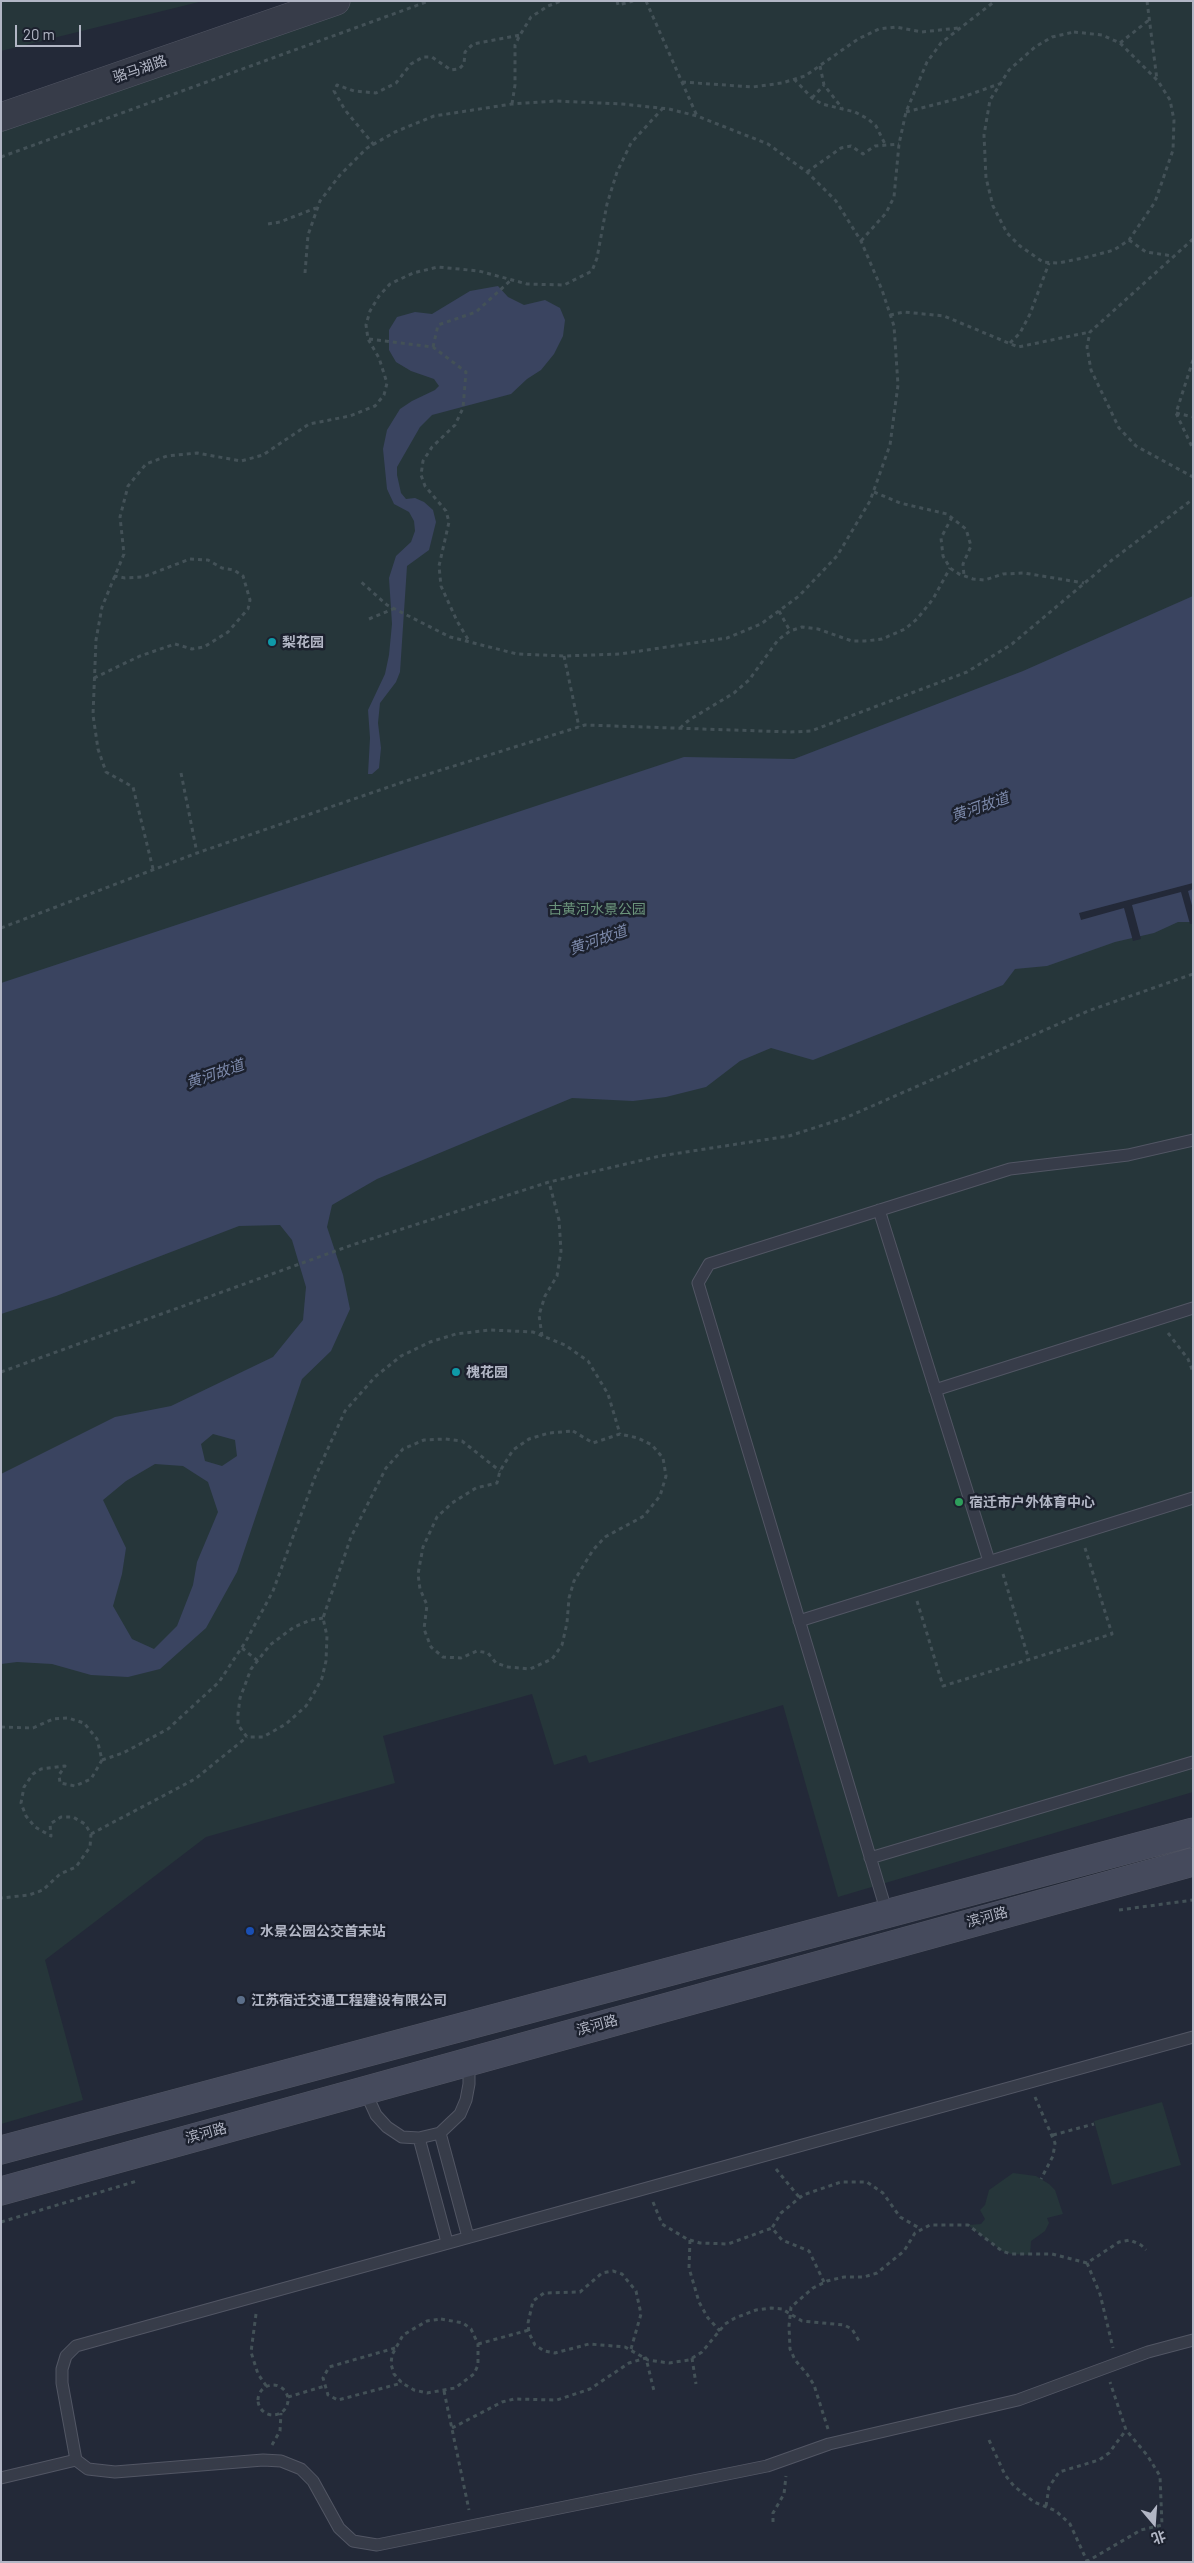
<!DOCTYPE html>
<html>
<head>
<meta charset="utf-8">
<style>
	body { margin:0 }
	#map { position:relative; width:1194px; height:2563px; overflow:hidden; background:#232938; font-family:Barlow,"Noto Sans SC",sans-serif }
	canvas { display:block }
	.frame { position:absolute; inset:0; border:2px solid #b2b6c5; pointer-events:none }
	.north { position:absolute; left:1129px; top:2498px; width:50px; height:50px; -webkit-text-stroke:4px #1c212e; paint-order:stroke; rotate:162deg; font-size:14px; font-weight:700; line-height:20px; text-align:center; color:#b2b6c5 }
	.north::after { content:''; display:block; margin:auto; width:18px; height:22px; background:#b2b6c5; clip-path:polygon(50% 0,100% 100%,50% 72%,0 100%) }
	.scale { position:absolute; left:15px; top:25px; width:66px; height:22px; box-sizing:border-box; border:2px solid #b2b6c5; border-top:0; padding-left:6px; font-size:15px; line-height:18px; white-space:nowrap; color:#b2b6c5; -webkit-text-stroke:4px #1c212e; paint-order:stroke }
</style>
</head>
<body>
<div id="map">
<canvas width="1194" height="2563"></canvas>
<div class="frame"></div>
<div class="north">北</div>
<div class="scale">20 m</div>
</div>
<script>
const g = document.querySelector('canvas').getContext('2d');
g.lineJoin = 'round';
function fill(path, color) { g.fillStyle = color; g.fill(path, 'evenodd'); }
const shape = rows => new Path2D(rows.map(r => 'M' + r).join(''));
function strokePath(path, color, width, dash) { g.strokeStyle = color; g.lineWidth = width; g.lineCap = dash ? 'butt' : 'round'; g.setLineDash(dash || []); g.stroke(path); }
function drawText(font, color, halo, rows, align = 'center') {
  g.font = font + ' Barlow,"Noto Sans SC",sans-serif'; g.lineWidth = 5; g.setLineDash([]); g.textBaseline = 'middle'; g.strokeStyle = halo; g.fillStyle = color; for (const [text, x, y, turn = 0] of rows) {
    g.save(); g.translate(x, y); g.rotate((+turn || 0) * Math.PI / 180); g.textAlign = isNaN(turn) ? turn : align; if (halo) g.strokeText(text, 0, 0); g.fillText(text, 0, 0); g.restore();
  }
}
fill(shape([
	[1,1,203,1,1,51],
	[338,1,1193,1,1193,1792,838,1897,783,1705,589,1763,586,1755,554,1765,532,1694,383,1736,395,1783,206,1837,45,1960,83,2100,1,2124,1,123],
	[1162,2102,1181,2165,1112,2185,1094,2121],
	[1013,2173,1036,2176,1049,2184,1055,2190,1063,2214,1047,2218,1049,2223,1045,2231,1031,2241,1030,2255,1011,2254,1002,2251,968,2225,981,2224,985,2219,980,2210,985,2205,989,2190]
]), '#26363a');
fill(shape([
	[498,286,508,297,524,305,545,300,560,308,565,320,563,336,554,354,541,370,527,379,511,394,432,415,420,427,397,467,397,475,401,493,406,499,415,498,424,502,433,510,436,522,429,550,407,566,400,672,396,682,380,703,378,723,381,748,379,768,372,774,368,774,370,738,368,710,385,674,389,655,392,624,389,578,396,556,411,542,415,531,414,521,409,512,394,504,387,489,383,449,387,430,400,409,412,401,435,390,439,386,434,379,411,371,396,362,389,350,389,330,397,317,415,312,432,314,470,291],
	[1193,596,1193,922,1178,922,1154,933,1115,942,1047,966,1015,969,1003,985,813,1060,771,1048,740,1061,706,1087,666,1097,633,1101,572,1098,377,1179,332,1205,327,1227,343,1275,350,1309,331,1351,302,1379,237,1572,206,1628,160,1669,128,1677,91,1675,52,1664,17,1662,1,1664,1,1474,115,1417,171,1406,273,1357,303,1320,306,1287,292,1240,280,1225,239,1226,56,1296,1,1314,1,983,684,757,794,759,1023,671],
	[213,1434,235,1440,237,1456,222,1466,205,1461,201,1444],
	[155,1464,183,1466,208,1482,218,1512,197,1562,193,1585,177,1626,154,1649,132,1639,113,1606,122,1574,126,1548,103,1500,126,1481]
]), '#3a4460');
fill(shape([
	[1193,883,1193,889,1188,891,1193,909,1193,924,1190,924,1181,892,1132,905,1141,939,1133,941,1124,908,1081,920,1079,913]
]), '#232938');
const service = shape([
	[879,1210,989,1561],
	[935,1390,1193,1308],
	[799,1621,1193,1498],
	[870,1858,1193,1762],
	[887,1913,698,1283,709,1264,1010,1169,1128,1155,1193,1140],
	[365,2091,376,2115,387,2127,402,2137,419,2138,440,2133,460,2114,466,2100,469,2084,469,2061],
	[440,2133,468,2237],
	[419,2138,447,2242],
	[76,2460,62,2383,62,2369,66,2356,76,2346,1193,2037],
	[1,2478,76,2460,88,2469,115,2472,263,2460,281,2461,301,2469,313,2481,339,2528,353,2541,377,2545,767,2466,829,2444,1018,2400,1148,2352,1193,2340]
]);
const tertiary = shape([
	[1,117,336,1]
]);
const secondary = shape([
	[1,2150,1193,1832],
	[1,2191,1193,1862]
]);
strokePath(service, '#525664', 13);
strokePath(tertiary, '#525664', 29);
strokePath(secondary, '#525664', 29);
strokePath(shape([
	[617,1,618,5,633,1],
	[646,1,697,116],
	[1147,1,1157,80],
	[1074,32,1102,35,1120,43,1158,81,1170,100,1174,120,1173,150,1155,202,1129,240,1114,250,1092,256,1059,263,1043,262,1020,246,1007,233,993,206,986,178,984,135,990,100,1009,70,1035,47,1052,37,1074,32],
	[1120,43,1149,20],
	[820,66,824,85,842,108],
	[794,79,812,98,822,104,855,112,868,119,876,126,885,144],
	[682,82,753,87,782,83,805,76,858,39,879,29,896,27,922,32,958,28],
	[812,98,824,85],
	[512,104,515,85,515,45,520,35,531,17,548,6,561,1],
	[906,112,960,98,999,84],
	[374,145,345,110,334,91,337,85,354,91,376,93,396,83,411,64,423,57,432,57,451,70,459,69,464,64,465,52,473,44,520,35],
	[1,157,429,1],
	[807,172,841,148,851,146,863,154,875,146,899,144],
	[268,224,280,222,316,208],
	[1193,239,1090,332,1087,347,1091,370,1119,428,1136,446,1193,477],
	[1129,240,1146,252,1173,256],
	[861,241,886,213,894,197,899,144,906,112,927,62,941,43,995,1],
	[305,273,308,235,320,201,340,175,367,148,395,132,434,116,512,104,555,101,622,104,669,109,697,116,768,144,807,172,836,201,861,241,882,290,894,326,898,385,890,445,870,501,837,556,799,596,761,624,727,638,620,654,564,656,517,654,450,637,387,605,359,580],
	[890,315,904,312,944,316,1018,347,1090,332],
	[369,339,433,347,466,372,463,408,455,425,432,447,423,461,421,475,425,486,446,511,449,522,439,566,441,586,457,621,469,641],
	[1010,343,1020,333,1030,314,1049,263],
	[433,347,438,325,476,312,511,280],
	[1193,360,1176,413,1193,449],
	[1176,413,1193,417],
	[874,492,900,503,947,514,966,529,971,546,963,564,964,576],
	[952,517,941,538,943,556,950,568,959,574,973,579,985,580,1003,574,1024,573,1084,583],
	[779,611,790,631],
	[369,619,393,609],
	[564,656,579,727],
	[94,678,140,656,175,644,192,649,204,647,228,632,248,609,250,600,243,576,234,570,222,568,208,560,190,559,143,577,125,578,114,576],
	[680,728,689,720,734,693,749,680,778,640,790,631,802,627,818,629,852,641,865,641,882,639,905,629,917,619,933,599,950,568],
	[181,773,197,853],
	[153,869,133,787,106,772,98,749,93,715,96,640,102,607,124,554,120,517,128,486,146,464,167,456,197,453,241,461,263,455,309,424,350,416,375,406,384,395,387,383,379,358,368,339,366,325,370,311,379,296,390,284,413,273,438,267,479,271,527,284,564,285,592,271,597,258,607,204,617,172,631,143,663,108],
	[1,928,197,853,406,781,585,725,791,732,811,731,967,672,1012,644,1112,560,1193,499],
	[1168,1333,1188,1359,1193,1372],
	[542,1336,539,1315,545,1296,557,1276,561,1251,559,1220,549,1182],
	[1,1372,352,1245,549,1182,660,1156,789,1136,845,1118,1088,1011,1193,974],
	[573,1431,593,1443,620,1434,638,1438,652,1445,663,1458,666,1476,660,1496,644,1516,605,1537,593,1550,574,1581,569,1598,567,1623,562,1645,552,1659,530,1669,508,1667,496,1663,488,1653,477,1651,461,1658,443,1657,431,1647,424,1629,427,1605,420,1589,418,1574,423,1547,437,1517,452,1503,476,1488,497,1483,500,1471,513,1450,529,1439,549,1433,573,1431],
	[1003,1574,1029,1660],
	[917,1601,943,1686,1112,1634,1085,1548],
	[323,1618,311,1620,294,1627,270,1645,251,1669,240,1698,238,1714,238,1725,247,1737,263,1737,286,1724,306,1706,313,1695,322,1678,326,1661,327,1636,323,1618,351,1537,386,1468,403,1449,424,1440,445,1439,462,1441,500,1471],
	[242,1648,258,1661],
	[1,1727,33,1728,53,1719,68,1718,84,1723,97,1739,102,1760,91,1779,75,1786,60,1783,59,1775,65,1766,41,1769,33,1774,24,1787,21,1803,26,1816,35,1827,51,1836,50,1824,61,1817,73,1817,85,1824,91,1834,90,1847,76,1867,60,1874,43,1890,29,1895,1,1898],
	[102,1760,123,1753,168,1729,219,1682,246,1641,273,1591,315,1477,345,1411,376,1376,401,1356,430,1342,456,1334,490,1330,533,1332,565,1345,588,1361,608,1394,620,1434],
	[91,1834,195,1779,247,1737],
	[1119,1910,1193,1900],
	[1035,2097,1055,2143,1053,2156,1041,2179],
	[1053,2135,1094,2124],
	[776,2169,799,2197],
	[653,2202,662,2224,687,2239,700,2243,728,2244,772,2228],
	[1,2222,137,2181],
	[690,2240,689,2268,699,2302,708,2318,720,2331],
	[1087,2263,1100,2294,1113,2348],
	[824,2282,809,2251,782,2240,772,2228,781,2213,803,2195,841,2182,867,2182,883,2193,900,2217,921,2229],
	[256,2314,251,2352,258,2374,267,2387],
	[441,2319,463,2323,471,2329,478,2344,478,2365,474,2374,455,2388,427,2393,414,2390,402,2383,394,2374,391,2364,392,2355,403,2335,427,2321,441,2319],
	[478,2344,529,2330],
	[395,2348,329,2367,323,2378,328,2395,338,2400,402,2383],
	[631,2349,641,2314,636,2291,622,2274,613,2271,602,2273,580,2292,544,2293,533,2301,528,2323,529,2333,535,2345,544,2351,555,2353,589,2344,625,2347,648,2360,669,2363,689,2360,702,2352,725,2324,735,2318,756,2310,771,2308,782,2309,802,2321,844,2325,852,2329,859,2341],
	[692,2358,696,2384],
	'258 2400a15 15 0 1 1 30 0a15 15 0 1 1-30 0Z',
	[444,2391,469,2510],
	[288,2397,325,2386],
	[452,2428,502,2402,514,2399,557,2400,590,2389,629,2363,646,2358,654,2391],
	[828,2429,814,2385,807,2374,795,2360,790,2349,789,2326,791,2307,813,2288,827,2281,844,2277,864,2277,877,2273,904,2251,915,2233,930,2225,968,2225,1002,2251,1011,2254,1052,2254,1087,2263,1119,2242,1130,2240,1141,2245,1146,2250],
	[989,2440,1005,2475,1014,2486,1034,2502,1056,2511,1070,2524,1087,2561],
	[272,2445,280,2431,281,2413],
	[1046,2506,1049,2487,1059,2472,1099,2460,1109,2453,1126,2430],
	[773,2522,773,2513,784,2494,786,2476],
	[1086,2562,1141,2530,1162,2525,1160,2476,1147,2455,1126,2430,1110,2382]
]), '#435157', 3, [4, 4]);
strokePath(service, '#373c49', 11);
strokePath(tertiary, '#373c49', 28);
strokePath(secondary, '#454a5c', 28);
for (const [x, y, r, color] of [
	[272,642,5,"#0f9aa8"],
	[456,1372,5,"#0f9aa8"],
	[959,1502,5,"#2e9e5b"],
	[250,1931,5,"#1a4fb4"],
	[241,2000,5,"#5c6f8a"]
]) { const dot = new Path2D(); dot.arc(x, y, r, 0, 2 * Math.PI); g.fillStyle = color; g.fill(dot); strokePath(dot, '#1c212e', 2); }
drawText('14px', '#b2b6c5', '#1c212e', [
	["骆马湖路",140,69,-19],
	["滨河路",987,1917,-15],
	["滨河路",597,2025,-15],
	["滨河路",206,2133,-15]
]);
drawText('bold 14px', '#b2b6c5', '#1c212e', [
	["梨花园",282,642],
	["槐花园",466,1372],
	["宿迁市户外体育中心",969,1502],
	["水景公园公交首末站",260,1931],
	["江苏宿迁交通工程建设有限公司",251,2000]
], 'left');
drawText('14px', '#6b947b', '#1c212e', [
	["古黄河水景公园",597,909]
]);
drawText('italic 15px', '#7c89aa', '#1c212e', [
	["黄河故道",980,807,-19],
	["黄河故道",598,940,-19],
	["黄河故道",215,1074,-19]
]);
</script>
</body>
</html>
